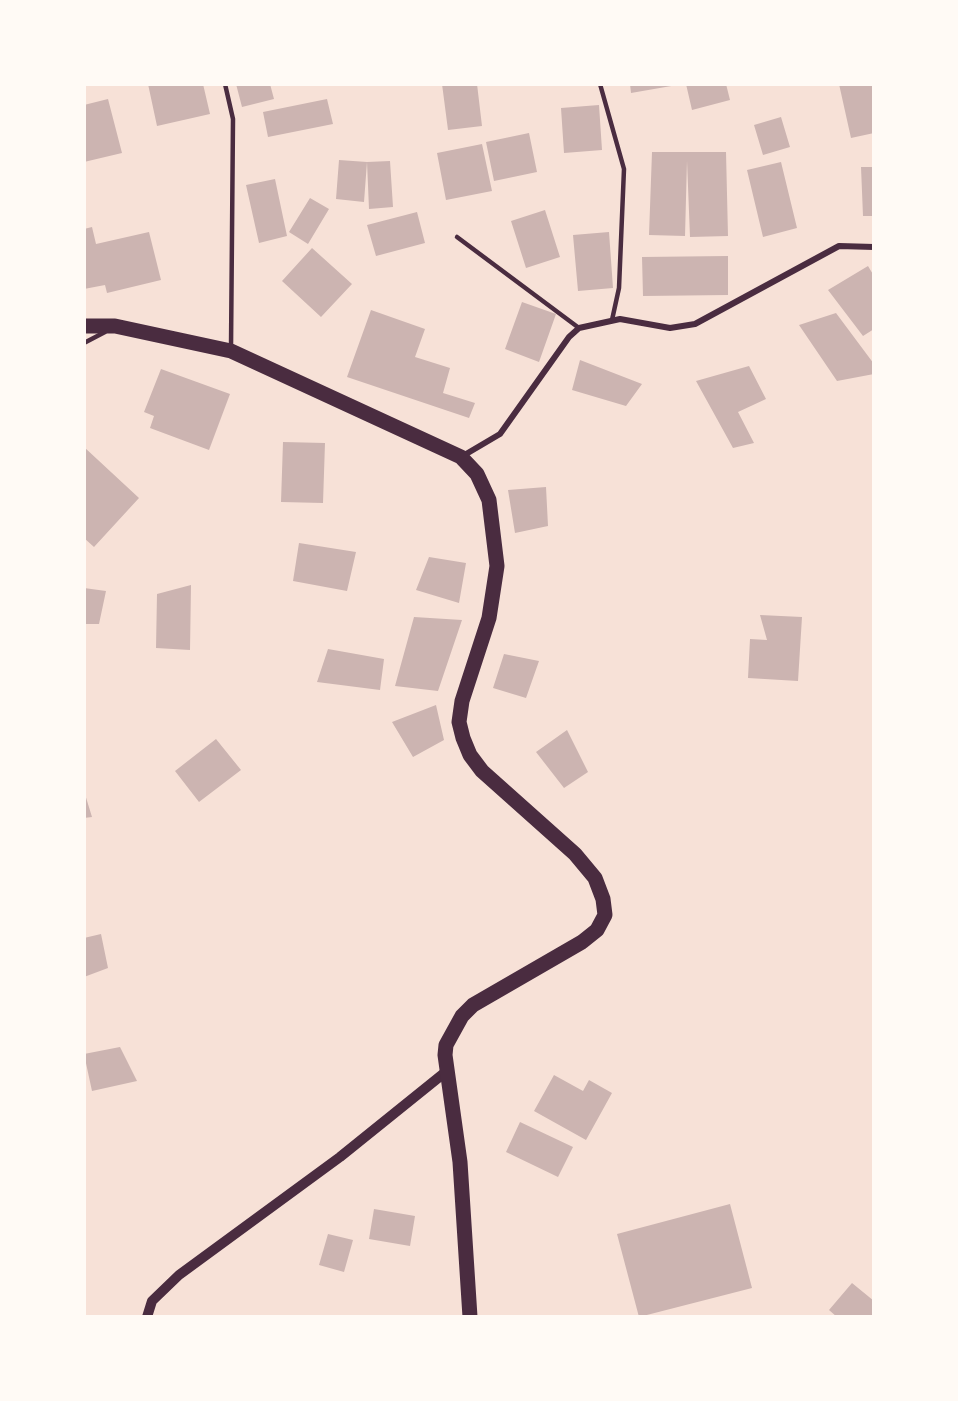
<!DOCTYPE html>
<html>
<head>
<meta charset="utf-8">
<style>
	body { margin:0 }
	#map { position:relative; width:958px; height:1401px; overflow:hidden; background:#f7e1d7; font-family:"Noto Sans",sans-serif }
	canvas { display:block }
	.frame { position:absolute; inset:0; border:86px solid #fffaf5; pointer-events:none }
</style>
</head>
<body>
<div id="map">
<canvas width="958" height="1401"></canvas>
<div class="frame"></div>
</div>
<script>
const g = document.querySelector('canvas').getContext('2d');
g.lineJoin = 'round';
function fill(path, color) { g.fillStyle = color; g.fill(path, 'evenodd'); }
const shape = rows => new Path2D(rows.map(r => 'M' + r).join(''));
function strokePath(path, color, width, dash) { g.strokeStyle = color; g.lineWidth = width; g.lineCap = dash ? 'butt' : 'round'; g.setLineDash(dash || []); g.stroke(path); }
fill(shape([
	[148,84,203,84,210,114,157,126],
	[236,84,270,84,274,99,242,107],
	[442,84,477,84,482,126,448,130],
	[630,84,677,84,677,85,631,93],
	[686,84,726,84,730,100,692,110],
	[839,84,874,84,874,133,851,138],
	[108,99,122,153,84,162,84,105],
	[327,99,333,124,268,137,263,112],
	[599,105,602,150,564,153,561,108],
	[781,117,790,147,763,155,754,125],
	[529,133,537,172,494,181,486,142],
	[482,144,492,191,446,200,437,153],
	[652,152,726,152,728,236,690,237,687,161,685,236,649,235],
	[339,160,367,162,364,202,336,199],
	[390,161,393,207,369,209,367,162],
	[781,162,797,228,763,237,747,170],
	[861,167,874,167,874,216,863,216],
	[275,179,287,236,259,243,246,185],
	[310,198,329,209,308,244,289,232],
	[545,210,560,257,526,268,511,221],
	[417,212,425,243,376,256,367,225],
	[92,227,96,244,149,232,161,280,107,293,105,285,84,289,84,229],
	[609,232,613,288,578,291,573,235],
	[312,248,352,284,321,317,282,281],
	[728,256,728,295,643,296,642,257],
	[868,266,874,276,874,329,863,336,828,290],
	[522,302,556,314,539,362,505,349],
	[371,310,425,329,415,357,450,368,443,393,475,403,469,418,347,377],
	[836,313,874,364,874,374,837,381,799,325],
	[580,360,642,384,626,406,572,390],
	[749,366,766,399,738,412,754,443,733,448,696,381],
	[161,369,230,394,209,450,150,428,154,416,144,412],
	[283,442,325,443,323,503,281,502],
	[84,447,139,498,94,547,84,538],
	[546,487,548,526,515,533,508,490],
	[299,543,356,552,347,591,293,581],
	[429,557,466,563,459,603,416,590],
	[191,585,190,650,156,648,157,594],
	[84,588,106,591,99,624,84,624],
	[760,615,802,617,798,681,748,678,750,639,767,640],
	[414,617,462,620,438,691,395,686],
	[328,649,384,659,380,690,317,682],
	[504,654,539,661,526,698,493,688],
	[436,705,444,740,413,757,392,722],
	[567,730,588,772,564,788,536,752],
	[216,739,241,770,199,802,175,771],
	[84,791,92,817,84,818],
	[101,934,108,968,84,977,84,938],
	[120,1047,137,1081,92,1091,84,1054],
	[554,1075,583,1091,589,1080,612,1093,586,1140,534,1111],
	[520,1122,573,1147,558,1177,506,1152],
	[730,1204,752,1288,639,1317,617,1234],
	[374,1209,415,1216,410,1246,369,1239],
	[328,1234,353,1240,344,1272,319,1265],
	[852,1283,874,1301,874,1317,837,1317,829,1310]
]), '#ccb4b1');
strokePath(shape([
	[225,84,233,119,231,347],
	[600,84,624,169,619,288,612,320],
	[457,237,579,328],
	[84,343,105,332]
]), '#4a2c40', 4.5);
strokePath(shape([
	[461,457,500,434,569,337,579,328,620,319,670,328,695,324,839,246,874,247]
]), '#4a2c40', 6);
strokePath(shape([
	[147,1317,152,1301,179,1275,340,1157,448,1070]
]), '#4a2c40', 10);
strokePath(shape([
	[84,326,115,326,231,351,461,457,477,474,489,500,497,566,489,618,462,701,459,722,463,738,470,755,482,771,575,854,595,878,603,899,605,915,597,930,582,942,473,1005,462,1016,446,1045,445,1055,460,1162,470,1317]
]), '#4a2c40', 15);
</script>
</body>
</html>
